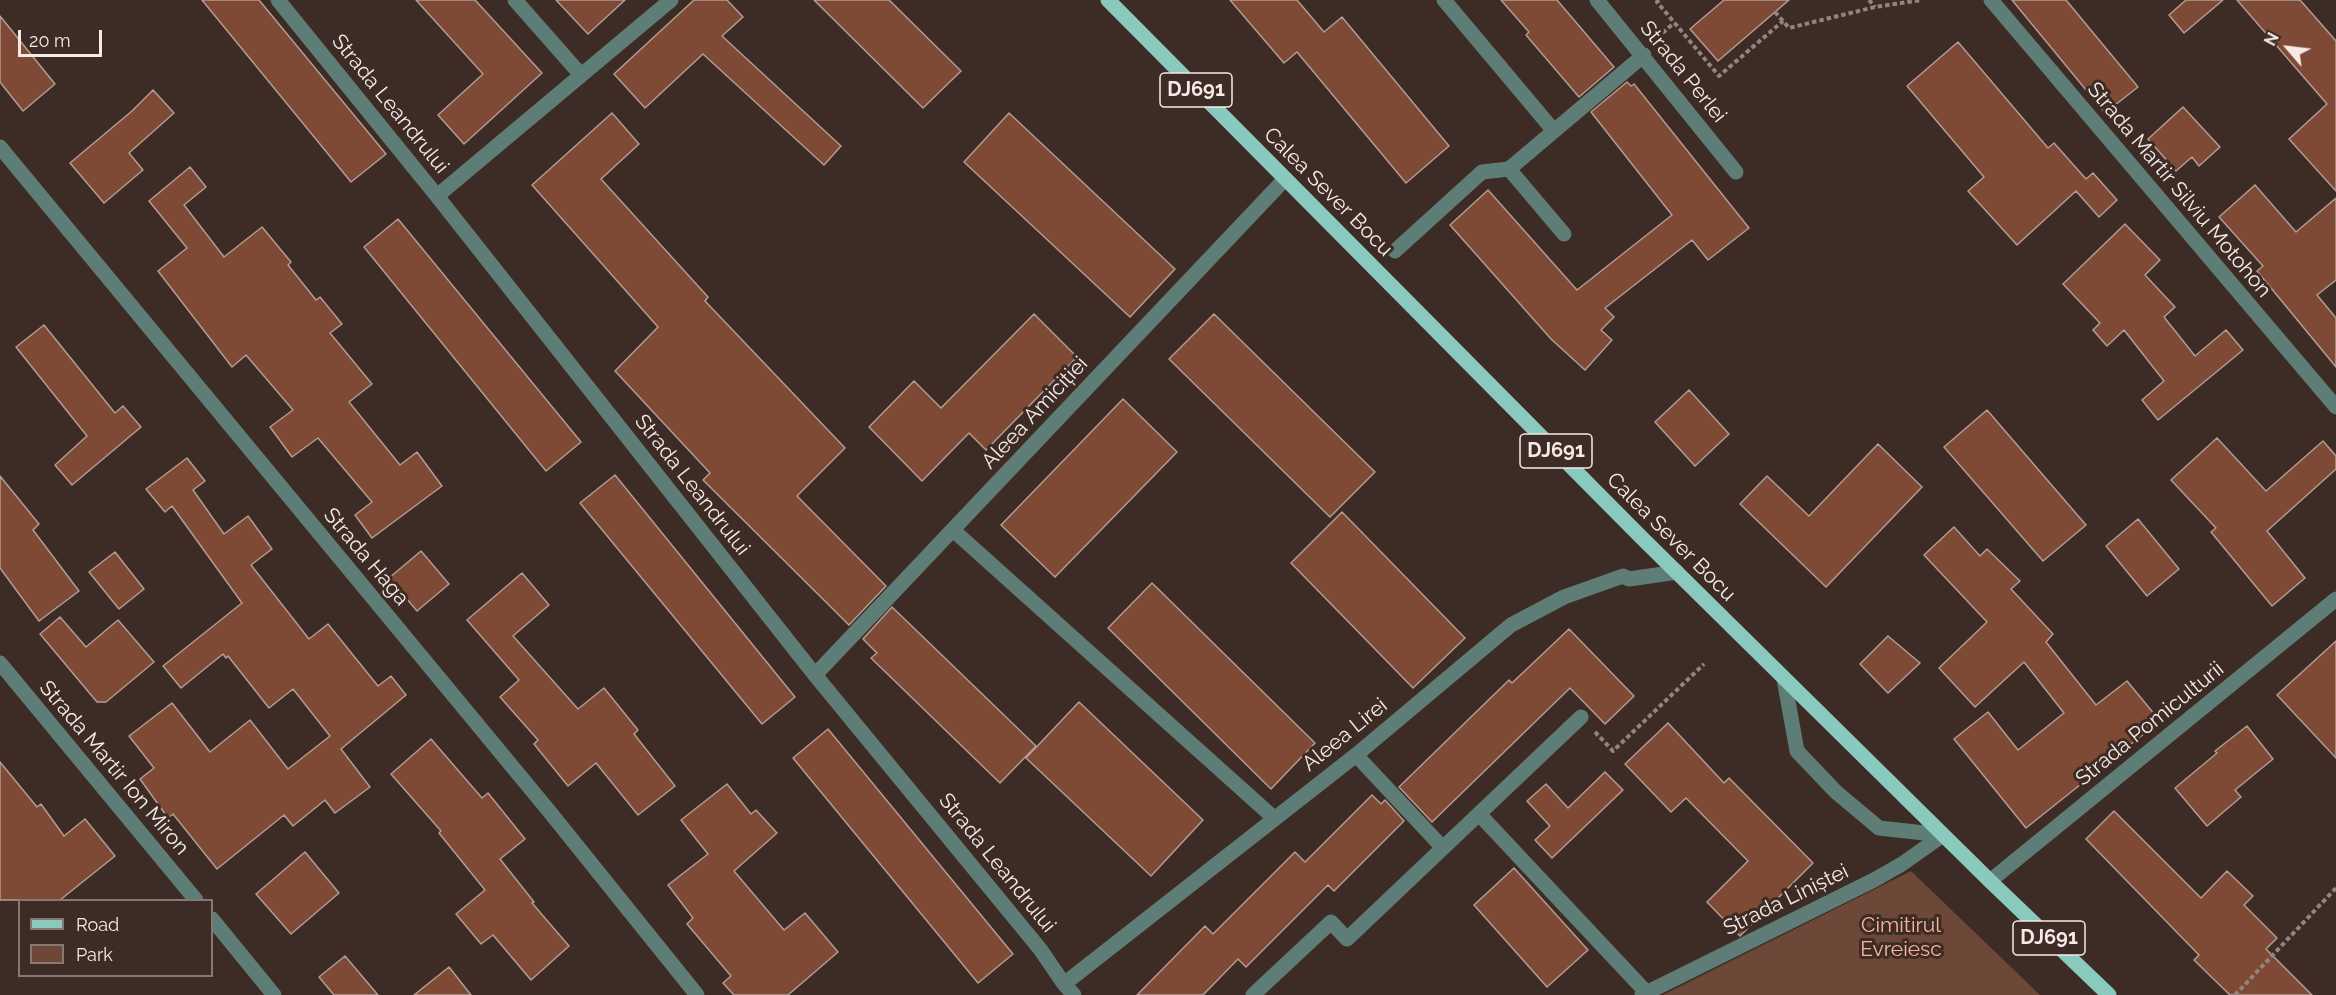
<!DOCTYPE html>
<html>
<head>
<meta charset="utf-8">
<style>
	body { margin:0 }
	#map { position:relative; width:2336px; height:995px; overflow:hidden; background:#3d2c25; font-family:Raleway,sans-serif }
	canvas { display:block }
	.legend { position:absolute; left:18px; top:899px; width:195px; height:78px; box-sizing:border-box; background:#3d2c25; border:2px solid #877872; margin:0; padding:8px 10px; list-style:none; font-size:18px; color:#f6eae6 }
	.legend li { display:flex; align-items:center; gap:12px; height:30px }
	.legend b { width:30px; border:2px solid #877872 }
	.north { position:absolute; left:2258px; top:18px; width:60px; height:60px; -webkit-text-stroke:4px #3d2c25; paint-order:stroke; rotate:298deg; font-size:16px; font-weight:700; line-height:24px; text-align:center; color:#f6eae6 }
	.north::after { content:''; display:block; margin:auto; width:21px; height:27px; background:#f6eae6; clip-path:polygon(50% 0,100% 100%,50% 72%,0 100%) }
	.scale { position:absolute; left:18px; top:30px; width:84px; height:27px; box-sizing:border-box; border:3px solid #f6eae6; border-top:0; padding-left:8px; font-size:18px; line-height:21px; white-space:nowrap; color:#f6eae6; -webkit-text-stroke:4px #3d2c25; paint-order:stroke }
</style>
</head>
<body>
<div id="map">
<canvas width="2336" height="995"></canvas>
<ul class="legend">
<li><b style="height:8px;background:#8acabe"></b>Road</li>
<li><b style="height:16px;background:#6d4738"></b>Park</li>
</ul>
<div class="north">N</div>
<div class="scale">20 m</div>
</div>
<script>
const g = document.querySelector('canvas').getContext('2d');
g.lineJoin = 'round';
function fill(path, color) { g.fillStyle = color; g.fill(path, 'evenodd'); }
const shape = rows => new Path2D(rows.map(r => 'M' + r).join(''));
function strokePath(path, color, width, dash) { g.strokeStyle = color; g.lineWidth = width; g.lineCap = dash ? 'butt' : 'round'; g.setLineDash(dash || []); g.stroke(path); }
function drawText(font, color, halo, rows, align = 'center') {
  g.font = font + ' Raleway,sans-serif'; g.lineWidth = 6; g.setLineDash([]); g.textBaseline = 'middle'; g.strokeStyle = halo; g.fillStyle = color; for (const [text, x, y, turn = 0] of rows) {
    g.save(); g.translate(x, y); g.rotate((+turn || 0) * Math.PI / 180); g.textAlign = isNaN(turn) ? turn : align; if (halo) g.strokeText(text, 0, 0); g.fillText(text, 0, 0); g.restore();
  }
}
fill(shape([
	[1911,871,2040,995,1663,995]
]), '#6d4738');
const building = shape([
	[202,0,259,0,386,154,351,182,202,0],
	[416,0,475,0,542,73,464,144,438,115,483,74,416,0],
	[556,0,625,0,588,34,556,0],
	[694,0,727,0,743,17,722,36,841,146,824,165,703,54,645,108,614,74,694,0],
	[814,0,889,0,961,71,923,108,814,0],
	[1230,0,1297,0,1324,32,1342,17,1449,146,1406,183,1297,52,1284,63,1230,0],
	[1501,0,1557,0,1614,67,1579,97,1526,35,1529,32,1501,0],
	[1724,0,1789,0,1718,61,1690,29,1724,0],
	[2012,0,2066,0,2138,87,2105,113,2012,0],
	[2186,0,2223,0,2184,33,2169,15,2186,0],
	[2237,0,2300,0,2336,41,2336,191,2289,139,2327,104,2237,0],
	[0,16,55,84,23,111,0,82,0,16],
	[1958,42,2048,148,2054,143,2086,179,2093,173,2117,200,2099,217,2076,191,2017,245,1968,191,1984,177,1907,86,1958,42],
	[1627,82,1631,86,1634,84,1749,228,1708,260,1692,240,1605,308,1614,317,1601,330,1612,340,1585,370,1551,339,1450,225,1488,190,1577,290,1672,215,1591,112,1627,82],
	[153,90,174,113,129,153,143,170,104,203,70,163,132,111,153,90],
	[2183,107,2220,147,2199,166,2192,157,2176,171,2148,139,2183,107],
	[612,113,639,144,601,179,708,297,705,301,845,448,797,496,886,586,849,625,703,480,710,473,615,371,658,327,532,185,612,113],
	[1009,113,1175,269,1130,317,964,162,1009,113],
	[190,167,206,187,184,205,224,257,262,227,291,262,288,265,316,300,320,297,342,324,330,333,372,384,349,402,400,465,417,452,442,486,372,538,355,515,372,502,318,438,292,457,270,427,293,410,246,355,232,367,158,271,187,248,149,201,190,167],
	[2255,185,2296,232,2336,198,2336,280,2317,295,2336,318,2336,367,2257,271,2263,266,2219,217,2255,185],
	[398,219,581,442,546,471,364,247,398,219],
	[2125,224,2160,260,2145,275,2175,307,2164,317,2195,356,2226,330,2243,350,2158,420,2142,400,2164,381,2124,330,2107,346,2093,330,2100,323,2063,284,2125,224],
	[1034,314,1077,357,986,450,969,433,922,481,869,427,914,381,941,408,1034,314],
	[1214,314,1375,472,1330,517,1169,359,1214,314],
	[44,325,115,413,123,406,141,427,72,485,55,465,87,436,16,347,44,325],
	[1689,390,1729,434,1695,466,1655,422,1689,390],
	[1123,399,1177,452,1055,577,1001,525,1123,399],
	[1987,410,2086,525,2043,561,1944,447,1987,410],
	[2217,438,2266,491,2323,441,2336,456,2336,469,2267,531,2305,578,2272,606,2211,532,2216,528,2171,480,2217,438],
	[1878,444,1922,487,1826,587,1740,504,1767,476,1809,516,1878,444],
	[187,458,205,481,193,490,224,534,248,516,272,549,251,565,309,639,328,624,378,686,391,676,406,695,341,749,370,787,335,813,325,800,293,826,284,815,217,869,173,814,168,818,140,779,154,768,129,736,172,703,210,752,250,720,288,769,330,736,293,689,269,708,228,656,226,658,223,654,181,688,163,666,242,603,172,506,165,512,146,489,187,458],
	[615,475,795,697,762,724,580,503,615,475],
	[0,476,39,524,33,530,79,591,39,621,0,568,0,476],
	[1342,512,1465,638,1413,688,1291,563,1342,512],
	[2138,519,2179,569,2147,596,2106,546,2138,519],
	[1954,527,1980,556,1987,549,2020,581,2011,589,2053,634,2046,642,2096,705,2127,681,2160,721,2026,828,1954,739,1988,712,2018,750,2064,713,2024,662,1975,707,1939,668,1987,622,1924,555,1954,527],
	[421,551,449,584,417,611,389,578,421,551],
	[115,552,144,589,119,609,89,572,115,552],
	[522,573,549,605,513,636,578,709,604,688,638,730,634,734,675,786,638,815,596,763,568,786,534,744,538,740,500,697,519,680,467,620,522,573],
	[1152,583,1315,743,1271,789,1108,628,1152,583],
	[892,607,1036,746,1000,783,871,658,877,653,863,639,892,607],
	[60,617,86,647,118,620,154,662,106,702,97,702,40,634,60,617],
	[1569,629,1634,696,1605,724,1570,688,1432,822,1399,787,1509,680,1512,683,1569,629],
	[1888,636,1920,663,1888,693,1860,664,1888,636],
	[2336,641,2336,758,2277,695,2336,641],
	[1079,702,1203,820,1151,876,1026,758,1079,702],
	[1668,723,1724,783,1729,778,1813,863,1740,936,1707,902,1748,861,1686,798,1671,812,1625,764,1668,723],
	[2247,726,2273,759,2235,790,2241,797,2207,826,2175,788,2217,753,2215,751,2247,726],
	[828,729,1013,954,978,983,793,758,828,729],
	[431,739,482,798,488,793,525,839,500,859,534,902,532,903,569,946,531,980,493,935,481,944,456,914,485,890,439,833,441,831,391,774,431,739],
	[0,762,37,807,41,804,64,836,85,819,115,856,60,900,0,900,0,762],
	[1605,772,1623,790,1552,858,1535,840,1550,826,1527,801,1546,784,1568,808,1605,772],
	[727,784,751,814,756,810,777,833,734,871,784,930,805,913,838,952,788,995,734,995,723,983,731,976,687,924,693,918,668,885,708,854,681,820,727,784],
	[1372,795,1381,804,1385,800,1404,821,1334,891,1328,885,1246,967,1238,959,1203,995,1137,995,1205,926,1213,934,1295,852,1305,862,1372,795],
	[2114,811,2201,898,2227,871,2253,896,2244,905,2277,938,2266,949,2312,995,2230,995,2194,960,2199,955,2086,839,2114,811],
	[305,852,339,893,291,934,256,894,305,852],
	[1514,868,1588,950,1547,987,1474,905,1514,868],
	[345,956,378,995,334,995,319,977,345,956],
	[449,967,471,995,414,995,449,967]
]);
fill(building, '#7f4a35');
strokePath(building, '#b29c94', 1.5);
strokePath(shape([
	[1659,0,1657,2,1719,76,1783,21],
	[1869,0,1875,7],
	[1775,12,1789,28,1875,7,1921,0],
	[1657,38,1674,23],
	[1595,732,1613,751,1704,664],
	[2235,995,2336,888]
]), '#93847e', 4, [4.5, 3]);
strokePath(shape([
	[278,0,437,196,815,675,1040,949,1064,984,1074,995],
	[515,0,581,75],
	[1444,0,1554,131],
	[1597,0,1736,172],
	[1991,0,2336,407],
	[0,147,549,811,697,995],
	[437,196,671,0],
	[1564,234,1509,169,1644,55],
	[1395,251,1482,172,1509,169],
	[953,530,1274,818],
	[0,663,196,900],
	[815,675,1285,179],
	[1784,679,1797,751,1836,792,1879,828,1943,835],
	[1356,755,1443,848],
	[1479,814,1647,993],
	[1990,881,2336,599],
	[212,919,274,995],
	[1064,984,1356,755,1511,625,1564,597,1623,576,1629,579,1677,572],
	[1253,995,1331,922,1347,939,1581,717],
	[1642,995,1874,880,1902,864,1943,835]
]), '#5f7d77', 15);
strokePath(shape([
	[1108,0,1642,538,1990,881,2109,995]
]), '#8acabe', 15);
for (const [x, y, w] of [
	[1196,90,72],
	[1556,451,72],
	[2049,938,72]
]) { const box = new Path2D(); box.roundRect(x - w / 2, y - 17, w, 34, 4.5); g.fillStyle = '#3d2c25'; g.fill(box); strokePath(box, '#f6eae6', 1.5); }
drawText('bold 20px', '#f6eae6', null, [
	["DJ691",1196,90],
	["DJ691",1556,451],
	["DJ691",2049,938]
]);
drawText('21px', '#f6eae6', '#3d2c25', [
	["Strada Perlei",1683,72,51],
	["Strada Leandrului",390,104,51],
	["Strada Martir Silviu Motohon",2179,190,50],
	["Calea Sever Bocu",1328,192,45],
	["Aleea Amiciției",1035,413,-47],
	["Strada Leandrului",692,485,52],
	["Calea Sever Bocu",1671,537,45],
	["Strada Haga",366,557,50],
	["Strada Pomiculturii",2150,724,-39],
	["Aleea Lirei",1345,735,-39],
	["Strada Martir Ion Miron",114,768,50],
	["Strada Leandrului",997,863,51],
	["Strada Liniștei",1786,900,-26]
]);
drawText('21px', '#f9b59a', '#3d2c25', [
	["Cimitirul",1901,926],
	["Evreiesc",1901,950]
]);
</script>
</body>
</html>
